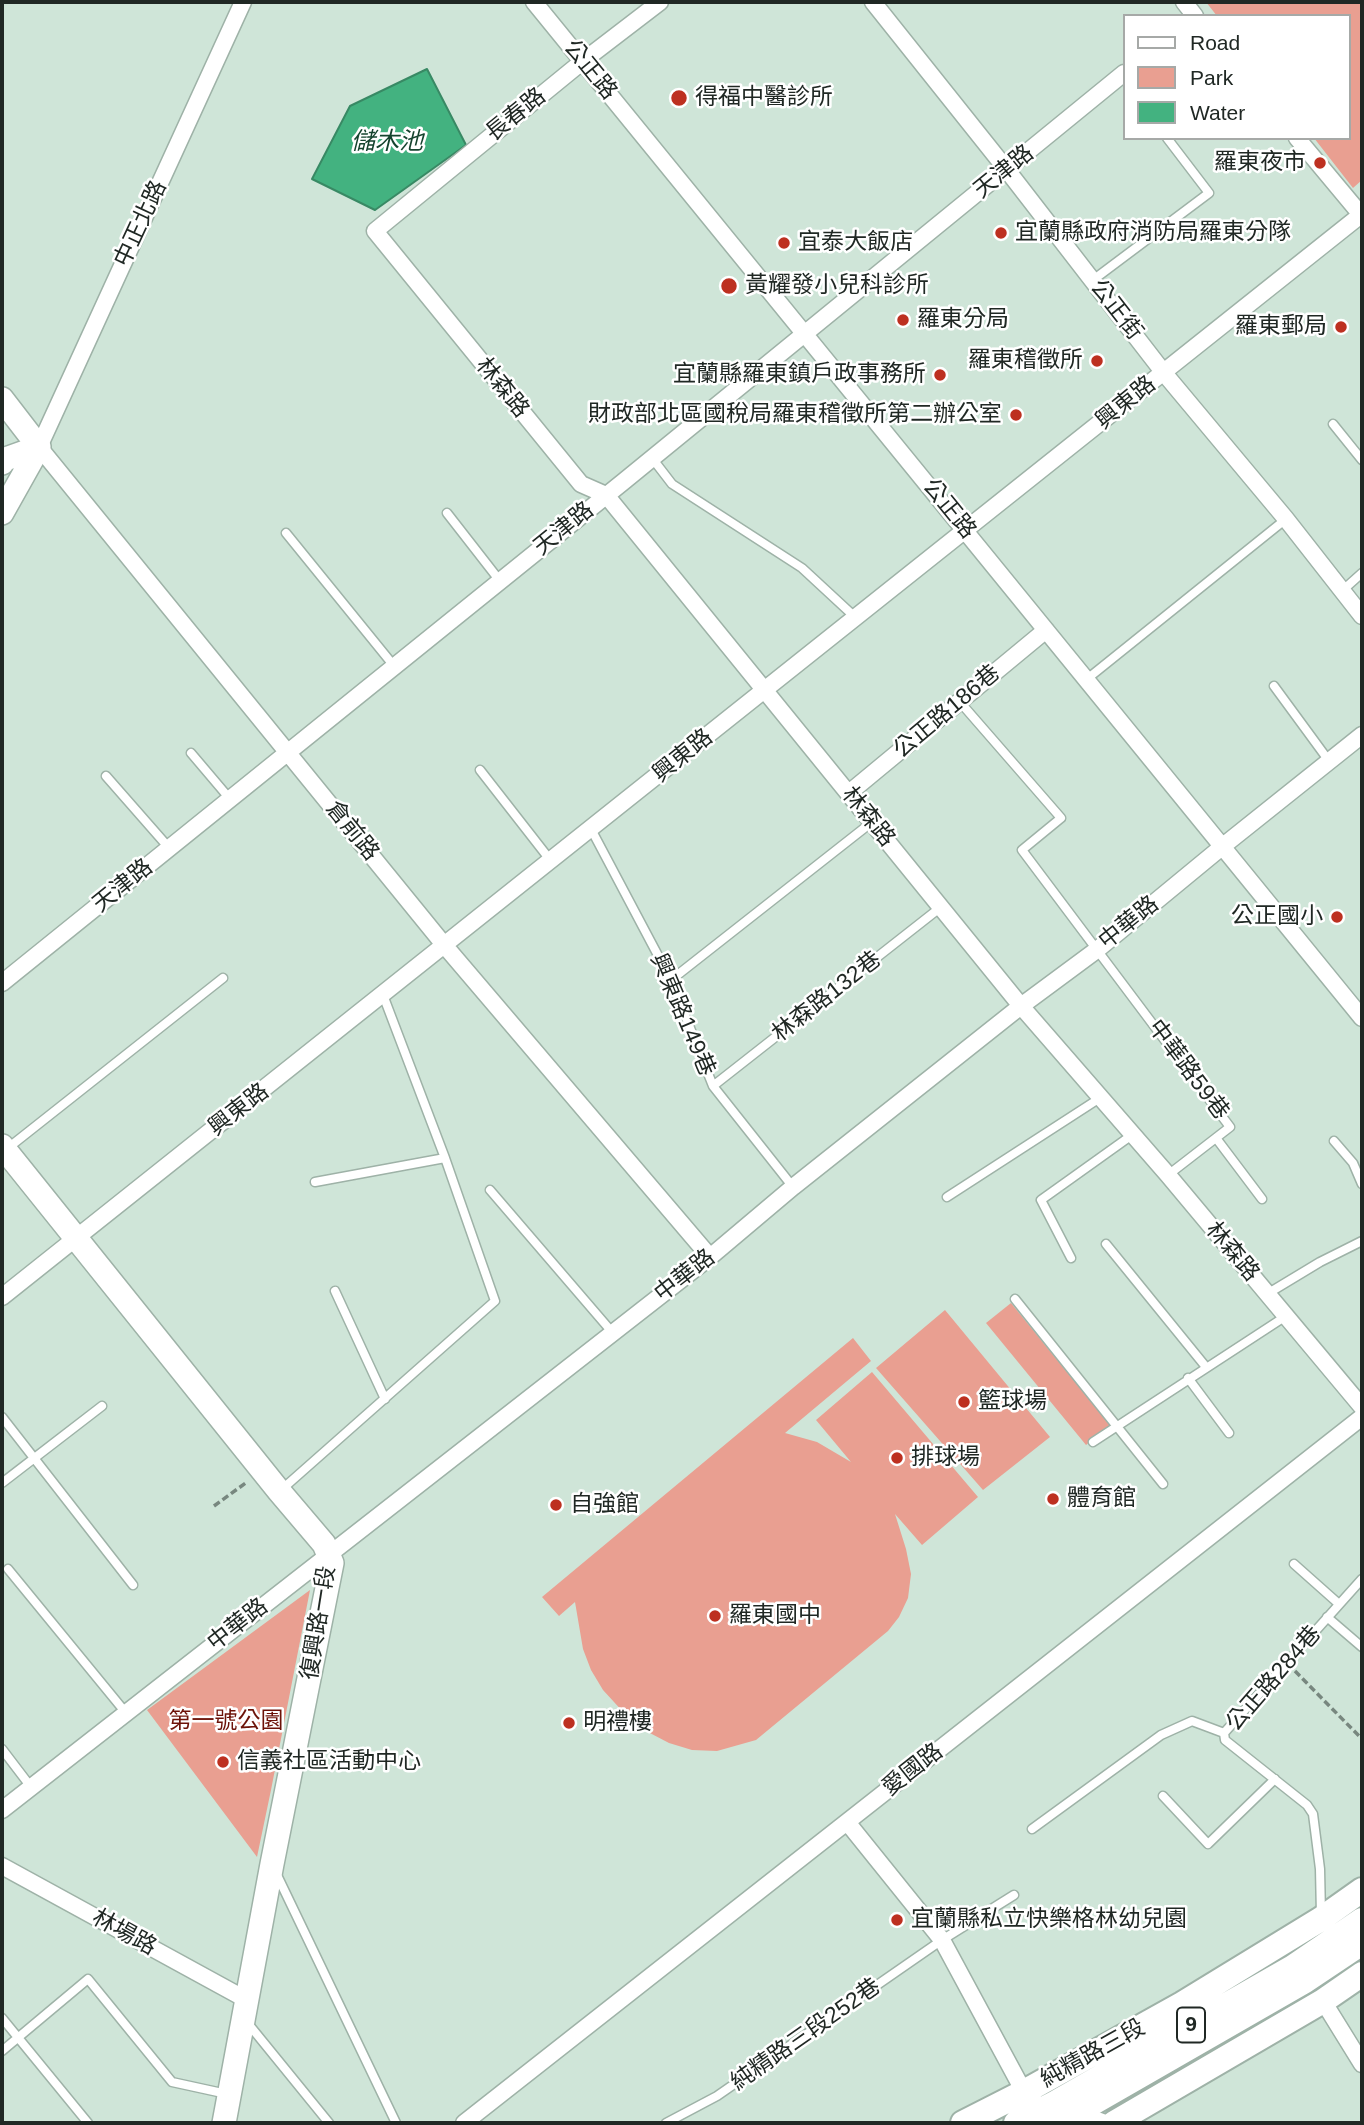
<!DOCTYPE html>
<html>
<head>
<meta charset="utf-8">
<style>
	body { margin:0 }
	#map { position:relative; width:1364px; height:2125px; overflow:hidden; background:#cfe5d8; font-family:Helvetica,sans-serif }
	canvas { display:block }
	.frame { position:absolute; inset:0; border:4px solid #202824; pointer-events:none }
	.legend { position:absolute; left:1123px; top:14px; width:228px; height:126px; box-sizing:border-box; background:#fff; border:2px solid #a6a9a7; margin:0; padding:9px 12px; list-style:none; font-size:21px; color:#202824 }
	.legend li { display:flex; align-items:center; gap:14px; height:35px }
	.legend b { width:35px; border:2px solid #a6a9a7 }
</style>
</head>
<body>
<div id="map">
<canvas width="1364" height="2125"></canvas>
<div class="frame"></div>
<ul class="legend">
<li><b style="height:9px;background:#fff"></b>Road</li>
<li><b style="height:19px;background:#e99f91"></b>Park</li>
<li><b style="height:19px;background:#43b280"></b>Water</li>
</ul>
</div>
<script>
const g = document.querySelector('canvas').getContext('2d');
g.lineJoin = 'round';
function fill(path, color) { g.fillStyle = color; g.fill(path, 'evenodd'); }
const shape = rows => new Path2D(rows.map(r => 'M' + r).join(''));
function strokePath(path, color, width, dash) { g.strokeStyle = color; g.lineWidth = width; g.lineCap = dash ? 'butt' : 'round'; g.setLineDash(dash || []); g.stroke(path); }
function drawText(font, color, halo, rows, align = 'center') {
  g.font = font + ' Helvetica,"Noto Sans TC",sans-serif'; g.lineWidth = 5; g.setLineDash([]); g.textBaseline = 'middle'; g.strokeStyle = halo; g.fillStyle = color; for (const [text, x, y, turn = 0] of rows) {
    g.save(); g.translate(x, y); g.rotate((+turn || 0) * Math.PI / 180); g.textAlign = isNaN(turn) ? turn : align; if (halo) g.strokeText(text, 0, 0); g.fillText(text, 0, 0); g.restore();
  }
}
fill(shape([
	[1206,2,1362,2,1362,180,1353,188,1314,138,1348,138,1348,16,1217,16],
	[1011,1303,1110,1425,1086,1445,986,1323],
	[945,1310,1050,1437,983,1490,876,1368],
	[853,1338,871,1361,785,1433,817,1442,851,1462,816,1420,872,1372,978,1497,922,1545,895,1514,906,1549,911,1574,908,1598,899,1617,888,1631,756,1740,717,1751,692,1750,669,1743,646,1731,625,1714,603,1690,591,1670,583,1649,575,1602,559,1616,542,1597],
	[310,1590,271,1790,257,1857,147,1710]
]), '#e99f91');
const water = shape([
	[427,69,466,145,375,210,312,179,350,106,427,69]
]);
fill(water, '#43b280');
strokePath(water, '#388964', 2);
const lane = shape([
	[1093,280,1209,193,1167,138],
	[1333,424,1362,460],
	[652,458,672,484,802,568,856,618],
	[447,513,500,581],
	[286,533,394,666],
	[1343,590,1362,573],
	[1087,679,1286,519],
	[1274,686,1329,761],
	[960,702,1061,818,1022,850,1230,1127,1168,1175],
	[191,753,230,799],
	[480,770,551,861],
	[106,776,170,849],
	[591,829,671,980,713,1086,793,1187],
	[671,980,872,822],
	[713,1086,941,907],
	[1216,1138,1262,1199],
	[1334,1141,1353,1163,1362,1184],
	[8,1148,223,978],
	[315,1182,445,1158],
	[490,1190,612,1332],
	[947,1197,1100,1098],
	[1106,1244,1206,1367],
	[1071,1258,1041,1200,1132,1135],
	[335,1291,385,1399],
	[1267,1294,1320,1262,1362,1241],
	[1015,1299,1163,1484],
	[1188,1378,1229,1433],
	[2,1417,133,1585],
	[1093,1442,1286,1316],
	[2,1483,102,1406],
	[280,1491,495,1301,445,1158,383,995],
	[1294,1564,1339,1604],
	[8,1569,126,1713],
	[1327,1617,1362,1647],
	[2,1749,31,1787],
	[1163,1796,1208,1844,1275,1779],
	[1032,1829,1161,1735,1192,1721,1224,1733],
	[276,1873,396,2123],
	[1321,1915,1320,1869,1313,1814,1307,1805,1225,1740,1224,1733,1362,1579],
	[2,2018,88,2123],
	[246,2021,329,2123],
	[2,2051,88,1979,172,2082,227,2094],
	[666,2123,717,2096,942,1940,1014,1895]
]);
const street = shape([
	[243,2,39,447,445,946,710,1257],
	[534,2,1362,1018],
	[660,2,583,61,375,231,581,484,606,495,1021,1006,1168,1175,1362,1407],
	[873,2,1007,170,1164,373,1286,519,1362,616],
	[1184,2,1195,16],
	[1297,138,1362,216],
	[849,793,1046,630],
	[2,983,623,482,1124,73],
	[2,1297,1362,214],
	[2,1810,710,1257,793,1187,1021,1006,1098,949,1223,846,1362,735],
	[847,1822,942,1940,1024,2092,1033,2095],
	[2,1866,247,2000],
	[1323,2001,1362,2064],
	[1073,2111,1105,2123],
	[464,2123,1362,1417]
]);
const secondary = shape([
	[2,399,39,447],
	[2,463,3,460,39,447],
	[2,513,39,447],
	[2,1146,279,1491,324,1544,332,1563,272,1864,224,2123]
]);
const primary = shape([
	[963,2123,1024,2092,1182,2004,1321,1919,1362,1890],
	[1016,2123,1055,2103,1293,1967,1362,1920],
	[1058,2123,1305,1981,1362,1943],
	[1114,2123,1323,2001,1362,1974]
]);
strokePath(lane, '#9eb2a7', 11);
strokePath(street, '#9eb2a7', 19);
strokePath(secondary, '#9eb2a7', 26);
strokePath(primary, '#9eb2a7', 28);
strokePath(shape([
	[214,1506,247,1482],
	[1295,1671,1362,1739]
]), '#78877f', 3.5, [7, 3.5]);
strokePath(lane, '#fff', 8);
strokePath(street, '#fff', 16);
strokePath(secondary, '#fff', 23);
strokePath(primary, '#fff', 24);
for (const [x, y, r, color] of [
	[679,98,9,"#bd3020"],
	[1320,163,7,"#bd3020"],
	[1001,233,7,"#bd3020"],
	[784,243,7,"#bd3020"],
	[729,286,9,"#bd3020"],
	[903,320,7,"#bd3020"],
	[1341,327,7,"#bd3020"],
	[1097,361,7,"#bd3020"],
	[940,375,7,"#bd3020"],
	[1016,415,7,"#bd3020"],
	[1337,917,7,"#bd3020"],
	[964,1402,7,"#bd3020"],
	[897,1458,7,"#bd3020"],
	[1053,1499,7,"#bd3020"],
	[556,1505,7,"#bd3020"],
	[715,1616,7,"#bd3020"],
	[569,1723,7,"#bd3020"],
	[223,1762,7,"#bd3020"],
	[897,1920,7,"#bd3020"]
]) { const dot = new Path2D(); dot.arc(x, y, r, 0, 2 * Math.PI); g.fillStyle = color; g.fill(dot); strokePath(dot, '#fff', 2.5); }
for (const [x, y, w] of [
	[1191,2025,28]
]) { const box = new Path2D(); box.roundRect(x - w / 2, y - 17.5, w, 35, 5); g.fillStyle = '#fff'; g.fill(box); strokePath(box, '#202824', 2); }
drawText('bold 21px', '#202824', null, [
	["9",1191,2025]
]);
drawText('23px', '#202824', '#fff', [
	["公正路",590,70,51],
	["長春路",516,115,-39],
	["天津路",1004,172,-39],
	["中正北路",141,224,-65],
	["公正街",1116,310,52],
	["林森路",502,388,51],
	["興東路",1126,403,-39],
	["公正路",949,509,51],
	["天津路",564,529,-39],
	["公正路186巷",947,712,-40],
	["興東路",683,756,-39],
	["林森路",868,817,51],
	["倉前路",352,831,51],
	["天津路",123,886,-39],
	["中華路",1129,923,-39],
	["林森路132巷",827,997,-38],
	["興東路149巷",682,1015,67],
	["中華路59巷",1188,1070,53],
	["興東路",239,1110,-38],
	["林森路",1232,1252,50],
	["中華路",685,1276,-38],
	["復興路一段",319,1623,-81],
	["中華路",238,1625,-38],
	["公正路284巷",1274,1679,-49],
	["愛國路",913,1770,-38],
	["林場路",124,1933,29],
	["純精路三段252巷",806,2035,-35],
	["純精路三段",1093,2054,-29]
]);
drawText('23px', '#202824', '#fff', [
	["得福中醫診所",695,98],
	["羅東夜市",1306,163,"right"],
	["宜蘭縣政府消防局羅東分隊",1015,233],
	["宜泰大飯店",798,243],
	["黃耀發小兒科診所",745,286],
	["羅東分局",917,320],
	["羅東郵局",1327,327,"right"],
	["羅東稽徵所",1083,361,"right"],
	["宜蘭縣羅東鎮戶政事務所",926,375,"right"],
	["財政部北區國稅局羅東稽徵所第二辦公室",1002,415,"right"],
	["公正國小",1323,917,"right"],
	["籃球場",978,1402],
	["排球場",911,1458],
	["體育館",1067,1499],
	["自強館",570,1505],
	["羅東國中",729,1616],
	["明禮樓",583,1723],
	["信義社區活動中心",237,1762],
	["宜蘭縣私立快樂格林幼兒園",911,1920]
], 'left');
drawText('23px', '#6c1208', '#fff', [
	["第一號公園",226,1722]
]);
drawText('italic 24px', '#15432e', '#fff', [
	["儲木池",387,142]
]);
</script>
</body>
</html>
